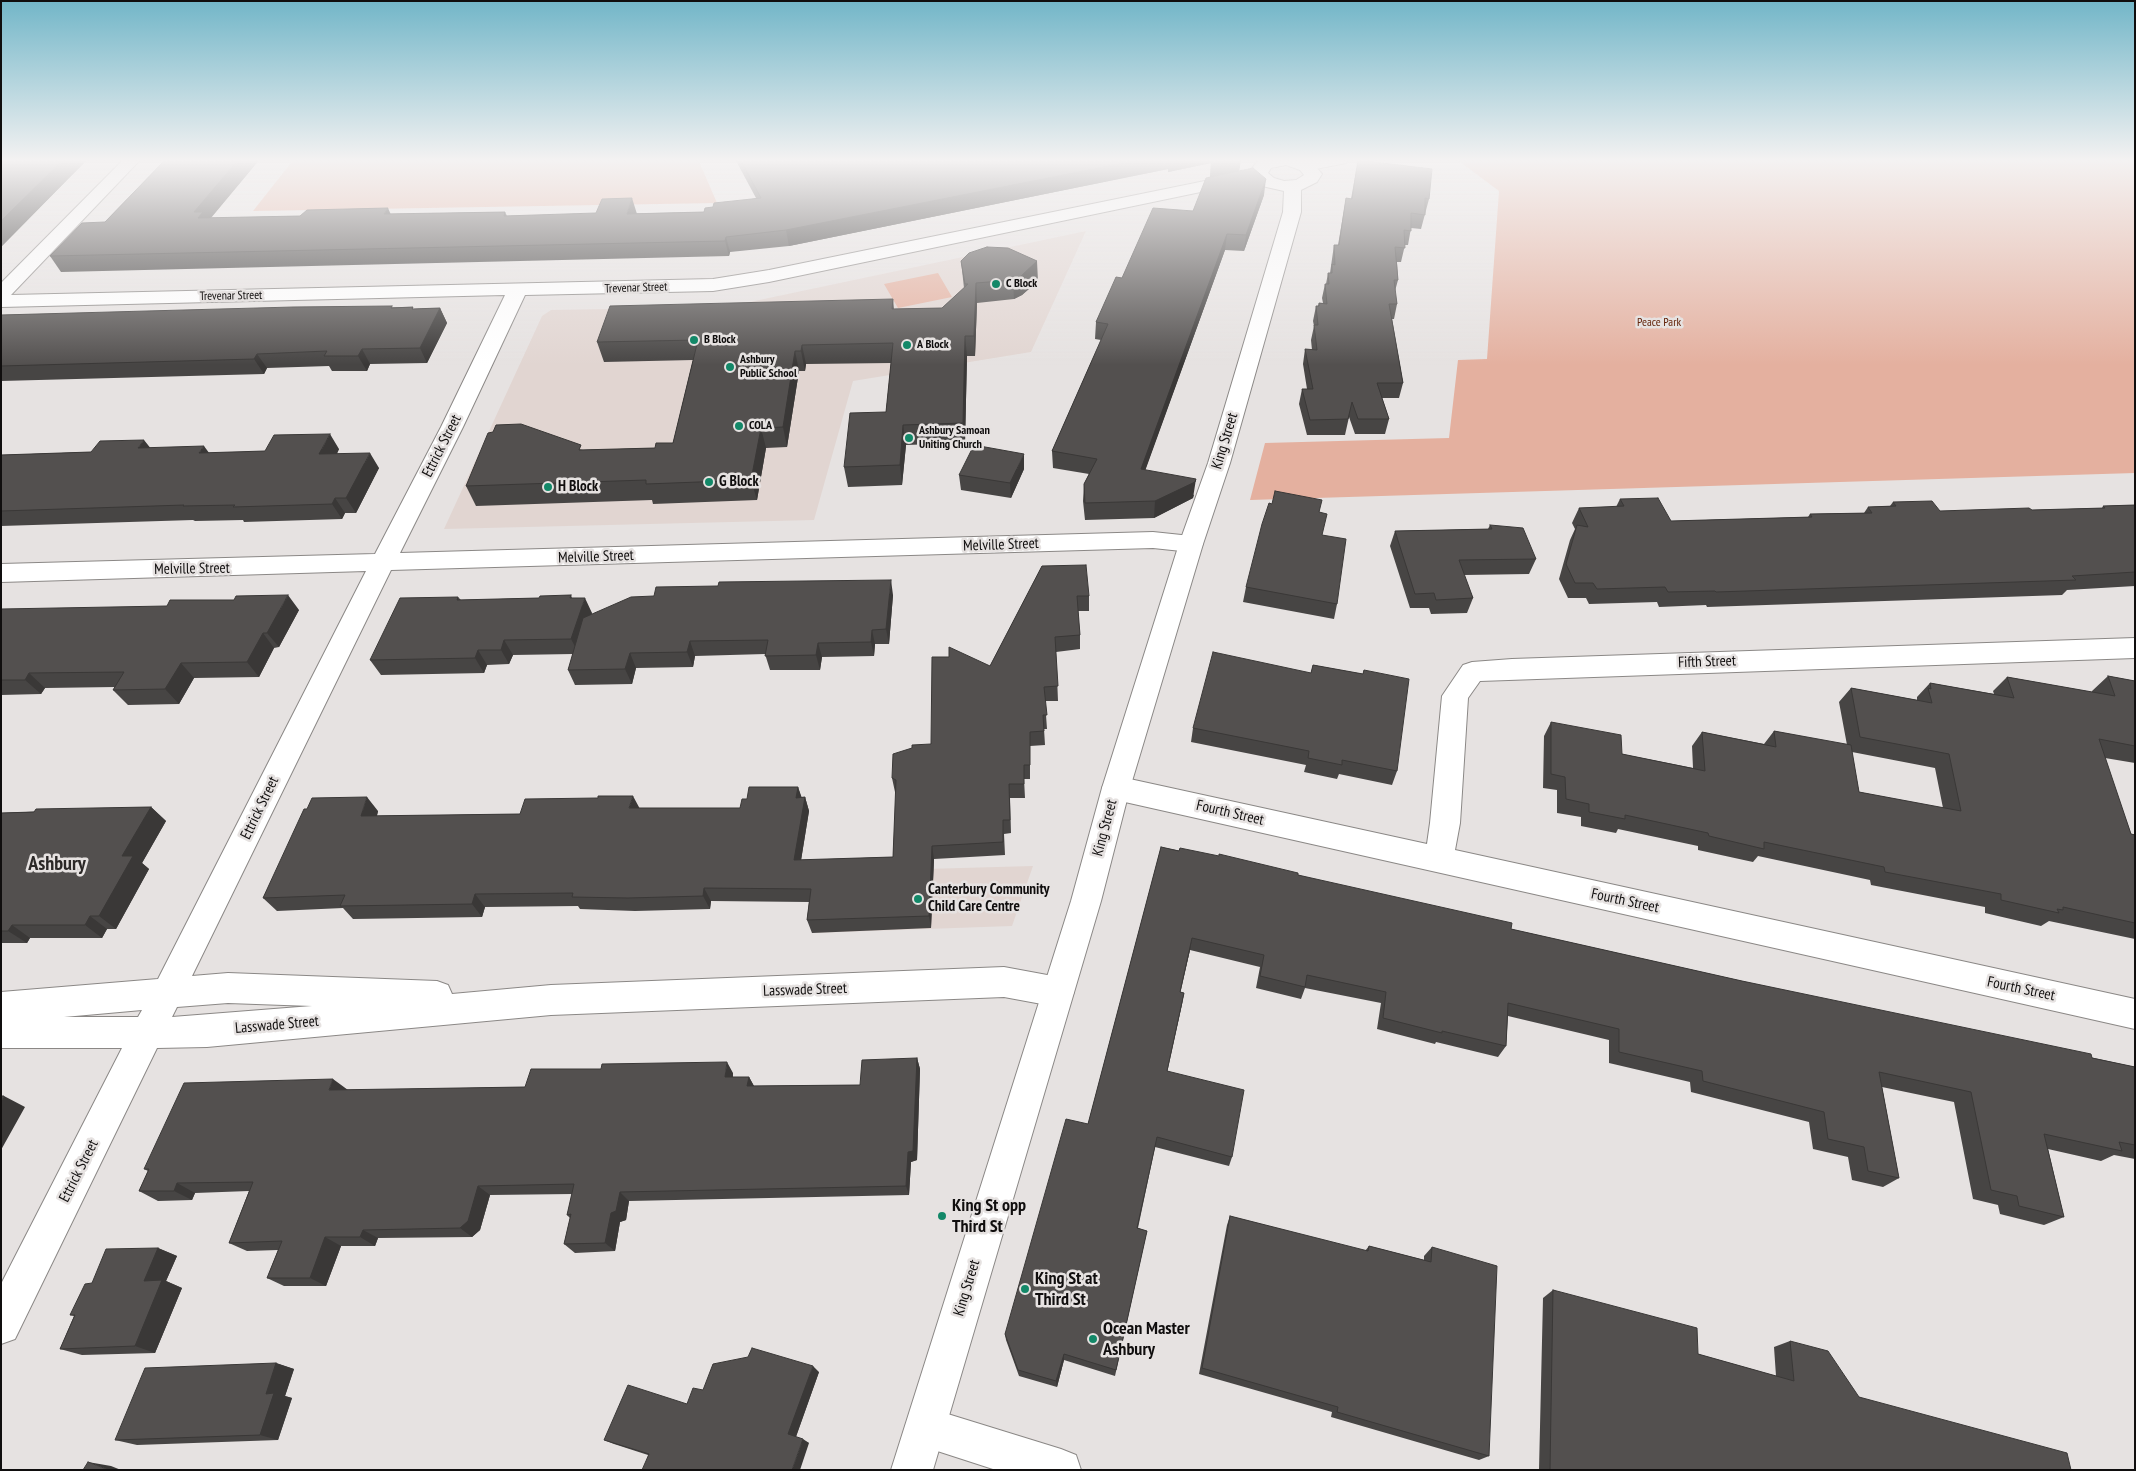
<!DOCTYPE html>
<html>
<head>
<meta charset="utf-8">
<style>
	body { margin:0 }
	#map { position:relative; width:2136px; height:1471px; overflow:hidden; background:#e6e2e1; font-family:"PT Sans Narrow",sans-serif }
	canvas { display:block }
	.frame { position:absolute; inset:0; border:2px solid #100e0e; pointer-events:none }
</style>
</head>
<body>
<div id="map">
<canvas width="2136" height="1471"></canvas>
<div class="frame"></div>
</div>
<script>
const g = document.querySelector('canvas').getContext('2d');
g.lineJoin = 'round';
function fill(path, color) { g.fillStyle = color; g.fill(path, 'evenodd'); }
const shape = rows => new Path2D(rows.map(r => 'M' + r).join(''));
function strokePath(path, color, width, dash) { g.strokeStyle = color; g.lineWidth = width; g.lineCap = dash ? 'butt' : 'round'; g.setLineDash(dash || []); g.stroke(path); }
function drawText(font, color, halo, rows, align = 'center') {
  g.font = font + ' "PT Sans Narrow",sans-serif'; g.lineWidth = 5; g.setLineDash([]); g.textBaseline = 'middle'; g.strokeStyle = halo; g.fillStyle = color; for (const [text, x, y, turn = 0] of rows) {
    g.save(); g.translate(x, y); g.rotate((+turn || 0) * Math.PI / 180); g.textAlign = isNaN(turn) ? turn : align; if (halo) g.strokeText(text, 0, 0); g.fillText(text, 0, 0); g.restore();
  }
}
fill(shape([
	[1086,231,1031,352,853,381,814,520,444,529,542,316,551,310,726,307],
	[1033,866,1012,926,812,933,818,872]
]), '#e1d5d1');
fill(shape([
	[294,159,698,159,717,203,253,211],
	[1456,159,2135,159,2135,473,1250,500,1265,443,1449,438,1458,360,1487,359,1499,191],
	[938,273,952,297,898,308,884,284]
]), '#e4b09f');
const minor = shape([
	[124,159,141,159,11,295,713,279,769,270,1239,174,1245,175,1248,179,1245,183,1239,184,769,282,713,291,525,295,463,427,400,553,1153,532,1191,536,1199,538,1203,544,1199,550,1191,552,1153,548,391,570,192,976,228,973,437,981,448,985,452,994,551,985,1004,967,1058,977,1069,981,1074,992,1069,1003,1058,1007,1004,997,551,1015,207,1047,157,1048,15,1339,1,1344,1,1284,122,1048,1,1048,1,992,158,979,366,571,1,582,1,564,375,554,441,427,505,295,1,307,1,283,124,159],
	[228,1003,312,1006,172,1017,177,1007,228,1003],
	[142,1010,138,1017,64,1017,142,1010],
	[2135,638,2135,658,1480,681,1468,698,1460,823,1455,850,2135,999,2135,1029,1116,800,1106,796,1102,788,1106,780,1116,776,1427,844,1430,823,1442,696,1463,665,1472,662,1512,659,2135,638],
	[925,1407,1061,1449,1076,1455,1081,1470,996,1470,925,1447,911,1441,905,1427,911,1413,925,1407]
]);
const tertiary = shape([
	[1316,159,1348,159,1346,163,1306,171,1300,170,1298,166,1300,162,1316,159]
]);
const secondary = shape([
	[1265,159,1301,159,1312,162,1322,174,1317,182,1301,190,1301,212,1230,463,1203,544,1130,788,1101,901,933,1470,891,1470,1071,901,1102,788,1179,544,1208,463,1283,212,1284,191,1262,186,1251,175,1251,171,1253,167,1259,160,1265,159],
	[1286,165,1300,170,1304,175,1296,180,1284,181,1274,178,1268,173,1271,168,1286,165]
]);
strokePath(minor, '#8b8886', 2);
strokePath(tertiary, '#8b8886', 2);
strokePath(secondary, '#8b8886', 2);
fill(minor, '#fff');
fill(tertiary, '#fff');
fill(secondary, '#fff');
fill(shape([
	[1,159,88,159,70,177,1,247,1,164,2,163],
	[260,159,211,218,391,214,505,212,507,216,704,212,713,207,756,198,735,159,1241,159,1239,171,1264,195,1244,251,1225,250,1145,470,1194,495,1193,498,1154,518,1085,520,1083,501,1084,484,1089,474,1053,468,1052,451,1101,340,1095,339,1096,322,1122,278,1193,211,1210,177,1211,163,1168,172,1168,169,789,246,730,252,729,256,61,272,50,256,105,222,163,162,162,160],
	[1358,160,1429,199,1421,229,1411,228,1408,245,1405,245,1401,262,1397,262,1398,280,1395,291,1397,304,1394,319,1392,319,1403,383,1399,398,1382,398,1389,419,1385,434,1355,434,1349,417,1345,435,1307,435,1299,404,1302,389,1307,389,1303,364,1305,349,1312,350,1311,340,1314,326,1313,321,1316,306,1318,306,1319,303,1323,303,1322,298,1325,284,1326,284,1328,273,1330,273,1334,245,1338,245,1346,198,1351,199],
	[961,261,1038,281,1022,295,1014,299,977,303,975,356,967,356,965,443,906,445,902,485,848,487,844,467,886,412,891,363,806,364,805,371,799,371,787,447,766,448,757,500,653,504,652,500,476,506,466,486,493,432,583,450,655,448,673,443,693,360,604,362,597,342,893,299,894,309,942,308,964,288],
	[413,307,413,309,440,308,447,323,427,363,370,364,367,371,332,371,329,366,267,368,264,374,1,381,1,315],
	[150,448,209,453,339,449,337,454,379,468,356,513,345,513,342,519,244,522,243,520,195,521,193,520,1,526,1,455,91,452],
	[1024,469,1011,498,961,490,959,475],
	[1620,499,1671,521,1808,517,1810,514,1864,513,1868,507,1890,506,1893,502,1940,511,2032,510,2102,508,2103,506,2135,505,2135,586,2067,590,2062,595,1707,607,1706,605,1659,607,1657,602,1589,604,1586,598,1568,598,1559,579,1570,540,1575,529,1572,523,1579,508,1616,507],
	[1319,512,1322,535,1337,604,1334,619,1243,602,1246,587],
	[1490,525,1536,559,1529,574,1464,575,1473,598,1467,613,1431,614,1429,608,1410,608,1390,546,1395,531,1488,529],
	[1042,566,1089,596,1089,611,1078,611,1080,635,1080,649,1056,652,1058,701,1045,701,1047,729,1044,729,1045,745,1030,746,1030,779,1024,779,1025,798,1010,798,1011,833,1004,834,1005,855,934,859,931,928,812,933,807,920,809,902,711,901,710,909,635,911,580,909,578,906,485,907,482,917,353,919,343,908,277,911,263,898,307,809,378,811,377,816,520,814,639,808,740,808,747,799,798,787,801,797,805,797,809,811,801,860,893,857,896,793,895,792,892,778,931,744,990,666],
	[571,595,572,598,592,613,591,615,893,595,889,644,875,644,874,656,822,657,820,670,770,670,765,654,695,656,693,667,636,668,632,684,575,685,568,670,573,654,513,655,509,664,487,665,484,673,381,675,370,660,458,597,461,600,539,598],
	[1,609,299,610,279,647,274,648,259,677,194,678,179,704,128,705,113,690,115,687,45,688,41,694,1,695],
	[1313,665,1363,674,1364,670,1397,771,1392,785,1339,774,1337,779,1304,772,1306,765,1191,742,1193,728,1311,673],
	[2108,676,2135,681,2135,763,2105,758,2131,834,2135,835,2135,939,2049,921,2041,926,1985,913,1985,907,1871,885,1870,880,1758,856,1753,862,1698,850,1698,846,1618,829,1616,833,1581,826,1581,817,1557,813,1557,790,1543,788,1544,736,1551,722,1622,754,1693,768,1692,746,1702,732,1764,744,1774,731,1847,745,1839,702,1851,688,1917,700,1917,697,1930,683,1994,694,1993,691,2007,677,2092,692,2092,691],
	[1852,752,1935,768,1943,808,1859,792],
	[151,807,166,821,142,863,149,869,116,929,107,929,102,938,30,938,27,943,1,943,1,813],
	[1161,847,1298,875,1511,929,1742,981,2135,1067,2135,1159,2114,1155,2101,1161,2048,1149,2064,1217,2044,1225,2000,1214,1998,1205,1973,1199,1954,1102,1882,1087,1899,1178,1883,1187,1852,1180,1848,1157,1813,1149,1809,1122,1691,1092,1690,1082,1609,1063,1609,1040,1508,1016,1506,1046,1498,1057,1436,1042,1435,1044,1377,1029,1381,1003,1305,988,1301,999,1256,988,1260,967,1190,950,1180,992,1184,993,1182,1004,1167,1071,1232,1157,1229,1166,1155,1147,1138,1228,1147,1231,1115,1376,1064,1360,1057,1387,1019,1376,1006,1340,1005,1334,1088,1124],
	[917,1058,920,1069,917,1160,911,1162,909,1195,629,1201,626,1220,620,1222,615,1251,575,1253,564,1244,570,1218,567,1215,572,1194,490,1195,480,1230,472,1237,378,1238,375,1246,341,1246,326,1286,284,1286,267,1278,278,1250,247,1251,229,1243,249,1191,195,1193,192,1200,158,1201,139,1191,148,1171,144,1169,348,1090,525,1087,733,1073,733,1077,749,1077,754,1086,860,1085],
	[1230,1216,1365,1251,1369,1246,1424,1260,1424,1256,1432,1247,1489,1456,1479,1460,1331,1417,1332,1412,1199,1374,1227,1225],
	[158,1248,177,1256,166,1281,182,1288,155,1353,82,1355,60,1349,74,1316,70,1315,92,1283],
	[1553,1290,1698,1354,1776,1376,1774,1347,1790,1341,1859,1397,2071,1470,1539,1470,1543,1298],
	[276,1363,294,1369,285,1396,292,1398,278,1440,137,1445,115,1440],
	[819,1372,796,1437,809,1443,648,1455,614,1444,604,1440,687,1404,703,1390]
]), '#474544');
fill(shape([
	[64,159,88,159,70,177,1,247,1,221],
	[239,159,260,159,208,221,207,234,194,212],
	[1144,159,1216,159,1216,162,1168,172,1168,169,789,246,786,230],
	[1233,159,1241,159,1239,172,1210,178,1211,163],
	[1266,179,1264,195,1244,251,1246,235],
	[632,198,637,214,627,214],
	[388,208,395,224,384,214],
	[1227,234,1225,250,1140,485,1141,469],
	[726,237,730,252,729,256,725,241],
	[1037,261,1038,281,1022,295,1014,299,1013,280],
	[976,283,977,303,975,356,974,336],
	[440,308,447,323,427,363,420,348],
	[965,336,967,356,965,443,963,423],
	[802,345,806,364,805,371,801,351],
	[362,349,370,364,367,371,358,356],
	[795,351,799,371,787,447,783,427],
	[257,354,267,368,264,374,254,359],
	[903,425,906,445,902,485,900,465],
	[761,428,766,448,757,500,751,480],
	[330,434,339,449,328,469,319,454],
	[144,440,156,455,138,448],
	[204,446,215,461,199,453],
	[370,453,379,468,356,513,346,498],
	[1024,454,1024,469,1011,498,1010,483],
	[1196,479,1193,498,1154,518,1155,501],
	[335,498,345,513,342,519,332,504],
	[891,580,893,595,889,644,886,629],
	[288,595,299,610,279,647,267,633],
	[585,598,592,613,579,654,571,639],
	[872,630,875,644,874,656,871,642],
	[263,633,274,648,259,677,247,662],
	[504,640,513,655,509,664,501,650],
	[690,641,695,656,693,667,687,652],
	[818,643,822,657,820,670,816,655],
	[478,650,487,665,484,673,475,658],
	[630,653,636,668,632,684,625,669],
	[181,663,194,678,179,704,165,689],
	[29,673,45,688,41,694,25,680],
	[798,787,803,801,796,798],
	[633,796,640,809,629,808],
	[367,797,378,811,373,830,361,816],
	[805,797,809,811,799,873,794,860],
	[151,807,166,821,142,863,149,869,116,929,99,916,122,856],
	[932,846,934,859,931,928,929,916],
	[704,888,711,901,710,909,703,896],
	[475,894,485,907,482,917,472,904],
	[90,916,107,929,102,938,85,925],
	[12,925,30,938,27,943,8,931],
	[1192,938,1190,950,1178,1003,1180,992],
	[1184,993,1182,1004,1165,1082,1167,1071],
	[917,1058,920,1069,917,1160,911,1162,909,1195,906,1186,908,1152],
	[727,1062,733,1073,731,1088,725,1077],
	[749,1077,755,1088,747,1086],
	[333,1079,348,1090,329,1090],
	[4,1096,25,1107,1,1150,1,1102],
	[177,1183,195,1193,192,1200,174,1191],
	[478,1186,490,1195,480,1230,472,1237,460,1228],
	[620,1192,629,1201,626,1220,620,1222,615,1251,605,1243,611,1213],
	[363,1230,378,1238,375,1246,360,1237],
	[325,1237,341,1246,326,1286,310,1278],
	[158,1248,177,1256,166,1281,182,1288,155,1353,135,1346,144,1281],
	[1064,1354,1064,1360,1057,1387,1056,1381],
	[276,1363,294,1369,285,1396,292,1398,278,1440,260,1435,266,1394],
	[813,1366,819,1372,795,1439,788,1434],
	[803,1439,809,1443,800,1470,792,1470],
	[88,1462,111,1466,121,1470,109,1470]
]), '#3a3837');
const building = shape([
	[7,159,64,159,1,221,1,164,7,159],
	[163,159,239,159,194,212,203,212,198,218,300,216,307,210,388,208,384,214,505,212,504,216,596,213,602,199,632,198,627,214,704,212,705,208,713,207,714,203,761,198,740,159,1144,159,786,230,726,237,725,241,50,256,82,223,105,222,165,160,162,160,163,159],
	[1213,159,1233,159,1211,163,1213,159],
	[1358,160,1432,169,1429,199,1425,198,1425,215,1411,213,1411,231,1404,230,1405,248,1395,247,1398,280,1394,280,1397,304,1389,304,1403,383,1377,383,1389,419,1358,419,1352,402,1348,419,1310,420,1302,389,1313,389,1305,349,1317,350,1314,325,1318,325,1316,306,1319,306,1319,303,1327,304,1325,284,1329,284,1328,273,1332,273,1332,264,1335,265,1334,245,1339,245,1346,198,1352,199,1358,160],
	[1253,168,1266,179,1246,235,1227,234,1141,469,1196,479,1195,482,1155,501,1085,503,1084,484,1097,459,1052,451,1108,324,1096,322,1116,277,1122,278,1153,208,1193,211,1206,178,1253,168],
	[987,247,1008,248,1037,261,1021,276,1013,280,976,283,974,336,965,336,963,423,903,425,900,465,844,467,850,413,886,412,893,343,802,345,801,351,795,351,783,427,761,428,751,480,646,484,646,480,466,486,488,433,493,432,496,425,521,424,581,445,579,450,655,448,656,443,673,443,698,340,597,342,610,306,893,299,892,309,942,308,968,284,965,284,961,261,969,253,987,247],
	[392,306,391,308,413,307,412,309,440,308,420,348,362,349,358,356,324,356,327,351,257,354,254,359,1,366,1,315,293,307,392,306],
	[330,434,319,454,370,453,346,498,335,498,332,504,233,507,235,505,183,506,184,505,1,511,1,455,91,452,100,441,144,440,138,448,204,446,199,453,265,451,274,435,330,434],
	[974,445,1024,454,1010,483,959,475,974,445],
	[1275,491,1322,500,1319,512,1327,514,1322,535,1346,539,1337,604,1246,587,1262,524,1269,503,1272,504,1275,491],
	[1658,498,1671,521,1812,517,1810,514,1872,513,1868,507,1896,506,1893,502,1932,501,1940,511,2029,508,2032,510,2105,508,2103,506,2135,505,2135,572,2072,576,2076,580,1716,592,1715,591,1668,592,1665,587,1597,589,1593,583,1575,583,1566,564,1577,525,1588,527,1579,508,1624,506,1620,499,1658,498],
	[1490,525,1523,528,1536,559,1459,560,1473,598,1436,600,1434,593,1415,594,1395,531,1492,529,1490,525],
	[1086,565,1089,596,1077,596,1080,635,1055,637,1058,686,1044,687,1047,715,1043,715,1044,731,1030,732,1030,765,1024,765,1024,784,1009,784,1010,820,1003,820,1003,842,932,846,929,916,807,920,811,889,704,888,703,896,628,898,572,897,573,893,475,894,472,904,340,906,345,895,263,898,304,809,307,809,312,798,367,797,361,816,520,814,525,799,598,798,598,796,633,796,629,808,740,808,742,799,747,799,749,787,798,787,796,798,805,797,794,860,893,857,896,780,892,778,893,754,912,748,912,745,931,744,932,657,949,657,949,647,990,666,1042,566,1086,565],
	[891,580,886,629,872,630,871,642,818,643,816,655,765,656,768,640,690,641,687,652,630,653,625,669,568,670,583,618,631,597,654,596,656,587,718,586,719,582,891,580],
	[288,595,267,633,263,633,247,662,181,663,165,689,113,690,124,672,29,673,25,680,1,680,1,609,167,606,170,600,234,600,236,596,288,595],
	[571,595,570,598,585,598,571,639,504,640,501,650,478,650,475,658,370,660,400,598,458,597,457,600,539,598,540,596,571,595],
	[1213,652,1311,673,1313,665,1363,674,1364,670,1409,679,1397,771,1342,760,1342,765,1308,758,1309,751,1193,728,1213,652],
	[2108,676,2135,681,2135,746,2099,739,2131,834,2135,835,2135,923,2063,907,2063,910,2057,909,2059,913,2001,900,2001,894,1885,872,1884,867,1764,842,1764,849,1709,836,1708,833,1625,815,1625,819,1589,812,1589,804,1566,799,1565,777,1551,774,1551,722,1621,735,1622,754,1705,771,1702,732,1776,747,1774,731,1851,745,1859,792,1961,811,1949,754,1860,737,1851,688,1932,703,1928,688,1931,689,1930,683,2014,698,2007,677,2115,696,2108,676],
	[151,807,122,856,133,856,99,916,90,916,85,925,12,925,8,931,1,931,1,813,34,812,36,809,151,807],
	[1161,847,1179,851,1180,848,1219,856,1219,854,1298,873,1298,875,1512,923,1511,929,1742,981,2091,1054,2092,1058,2135,1067,2135,1145,2119,1142,2122,1151,2044,1134,2064,1217,2019,1206,2017,1196,1991,1190,1971,1092,1879,1072,1899,1178,1868,1171,1864,1147,1828,1139,1824,1112,1703,1081,1702,1071,1619,1052,1619,1029,1508,1003,1506,1046,1442,1031,1442,1033,1383,1018,1386,992,1307,975,1305,987,1260,976,1264,955,1192,938,1180,992,1184,993,1167,1071,1244,1090,1232,1157,1157,1137,1137,1228,1147,1231,1116,1370,1064,1354,1056,1381,1018,1370,1005,1334,1066,1119,1088,1124,1161,847],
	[917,1058,913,1151,908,1152,906,1186,620,1192,616,1211,611,1213,605,1243,564,1244,571,1214,567,1215,574,1184,478,1186,468,1221,460,1228,363,1230,360,1237,325,1237,310,1278,267,1278,282,1241,229,1243,253,1182,177,1183,174,1191,139,1191,149,1169,144,1169,184,1083,333,1079,329,1090,525,1087,531,1069,601,1069,602,1064,727,1062,725,1077,749,1077,747,1086,860,1085,862,1060,917,1058],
	[1,1096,4,1096,1,1102,1,1096],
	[1230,1216,1368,1251,1369,1246,1431,1262,1432,1247,1497,1266,1489,1456,1337,1412,1338,1407,1202,1368,1230,1216],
	[158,1248,144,1281,162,1280,135,1346,60,1349,75,1315,70,1315,85,1284,92,1283,106,1249,158,1248],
	[1553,1290,1697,1328,1698,1354,1794,1381,1790,1341,1828,1351,1859,1397,2067,1453,2071,1470,1550,1470,1553,1290],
	[752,1348,813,1366,788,1434,803,1439,792,1470,642,1470,649,1454,604,1440,628,1385,687,1404,693,1388,703,1390,713,1364,748,1357,752,1348],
	[276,1363,266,1394,274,1393,260,1435,115,1440,145,1368,276,1363],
	[88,1462,109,1470,83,1470,88,1462]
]);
fill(building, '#53504f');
strokePath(building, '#3a3837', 1);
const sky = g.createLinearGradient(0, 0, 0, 365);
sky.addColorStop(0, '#72b6c8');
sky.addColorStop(0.44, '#f4f2f2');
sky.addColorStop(1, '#f4f2f200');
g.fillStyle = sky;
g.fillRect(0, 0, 2136, 365);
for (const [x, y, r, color] of [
	[996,284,5,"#138868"],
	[694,340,5,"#138868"],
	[907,345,5,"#138868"],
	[730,367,5,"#138868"],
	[739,426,5,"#138868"],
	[909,438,5,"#138868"],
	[709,482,5,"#138868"],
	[548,487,5,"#138868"],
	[918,899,5,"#138868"],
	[942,1216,5,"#138868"],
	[1025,1289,5,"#138868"],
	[1093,1339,5,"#138868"]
]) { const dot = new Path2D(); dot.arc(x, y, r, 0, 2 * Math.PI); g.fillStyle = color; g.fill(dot); strokePath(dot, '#e6e2e1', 2); }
drawText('bold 12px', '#100e0e', '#e6e2e1', [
	["C Block",1006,284],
	["B Block",704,340],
	["A Block",917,345],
	["Ashbury",740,360],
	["Public School",740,374],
	["COLA",749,426],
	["Ashbury Samoan",919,431],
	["Uniting Church",919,445]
], 'left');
drawText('12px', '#100e0e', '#e6e2e1', [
	["Trevenar Street",636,288,-2],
	["Trevenar Street",231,296,-1]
]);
drawText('12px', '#601f05', '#e6e2e1', [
	["Peace Park",1659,323]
]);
drawText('15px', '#100e0e', '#e6e2e1', [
	["King Street",1225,441,-73],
	["Ettrick Street",442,446,-63],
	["Melville Street",1001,545,-2],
	["Melville Street",596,557,-2],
	["Melville Street",192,569,-1],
	["Fifth Street",1707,662,-2],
	["Ettrick Street",260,808,-64],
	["Fourth Street",1230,813,13],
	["King Street",1105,828,-75],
	["Fourth Street",1625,901,12],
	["Fourth Street",2021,989,12],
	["Lasswade Street",805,990,-2],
	["Lasswade Street",277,1025,-5],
	["Ettrick Street",79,1171,-63],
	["King Street",967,1288,-73]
]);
drawText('bold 15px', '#100e0e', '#e6e2e1', [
	["G Block",719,482],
	["H Block",558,487],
	["Canterbury Community",928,890],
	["Child Care Centre",928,907]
], 'left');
drawText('bold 18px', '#100e0e', '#e6e2e1', [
	["King St opp",952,1206],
	["Third St",952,1227],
	["King St at",1035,1279],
	["Third St",1035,1300],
	["Ocean Master",1103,1329],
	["Ashbury",1103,1350]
], 'left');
drawText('bold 20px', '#2b2827', '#e6e2e1', [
	["Ashbury",57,864]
]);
</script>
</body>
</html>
